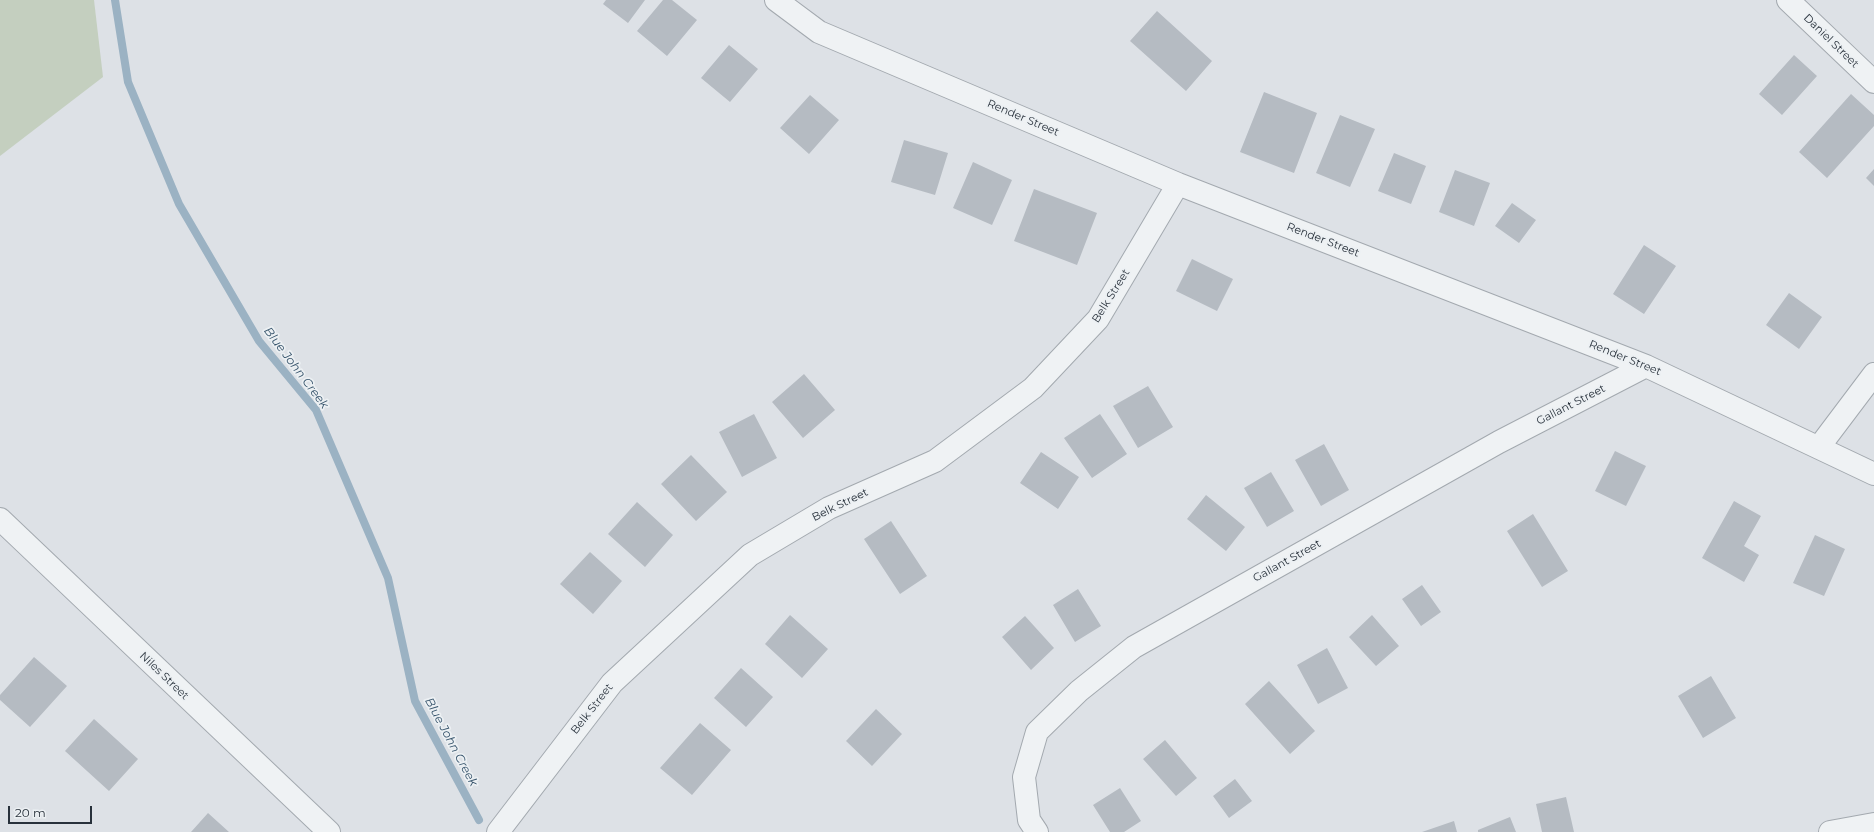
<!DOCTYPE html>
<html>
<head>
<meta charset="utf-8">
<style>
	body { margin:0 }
	#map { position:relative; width:1874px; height:832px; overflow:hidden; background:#dde1e6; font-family:Montserrat,sans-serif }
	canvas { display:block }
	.scale { position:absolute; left:8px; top:806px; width:84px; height:18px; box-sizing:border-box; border:2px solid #28313b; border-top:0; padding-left:5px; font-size:12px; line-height:14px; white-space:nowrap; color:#28313b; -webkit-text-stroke:3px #ecf0f3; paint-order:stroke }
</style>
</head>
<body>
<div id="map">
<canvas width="1874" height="832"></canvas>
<div class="scale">20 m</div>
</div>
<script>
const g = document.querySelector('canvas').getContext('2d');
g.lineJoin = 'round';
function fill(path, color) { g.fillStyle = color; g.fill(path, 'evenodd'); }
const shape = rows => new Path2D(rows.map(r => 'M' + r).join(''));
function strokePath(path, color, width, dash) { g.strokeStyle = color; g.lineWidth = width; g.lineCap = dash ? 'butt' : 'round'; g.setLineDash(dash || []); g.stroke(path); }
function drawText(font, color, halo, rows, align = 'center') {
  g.font = font + ' Montserrat,sans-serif'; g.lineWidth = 3.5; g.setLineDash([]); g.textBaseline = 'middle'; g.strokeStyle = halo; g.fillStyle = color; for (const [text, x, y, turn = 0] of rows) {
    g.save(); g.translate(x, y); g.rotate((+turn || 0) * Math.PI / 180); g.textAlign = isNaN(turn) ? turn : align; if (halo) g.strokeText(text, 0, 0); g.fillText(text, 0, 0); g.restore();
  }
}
fill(shape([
	[0,0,94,0,103,77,0,156]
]), '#c4cfbf');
strokePath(shape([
	[115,0,128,82,179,204,259,341,316,410,388,578,415,701,479,820]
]), '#9bb2c3', 8);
fill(shape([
	[606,0,645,0,628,23,603,4],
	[663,0,672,0,697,20,667,56,637,31],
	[1157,11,1212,61,1186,91,1130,41],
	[729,45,758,69,730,102,701,78],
	[1794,55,1817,76,1782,115,1759,94],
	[1264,92,1317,113,1294,173,1240,152],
	[1851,94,1874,115,1874,126,1827,178,1799,152],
	[810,95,839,120,809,154,780,128],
	[1340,115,1375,129,1350,187,1316,173],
	[904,140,948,153,935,195,891,182],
	[1394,153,1426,166,1411,204,1378,191],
	[973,162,1012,180,992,225,953,208],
	[1874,169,1874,186,1866,178],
	[1455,170,1490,183,1474,226,1439,212],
	[1034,189,1097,213,1077,265,1014,241],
	[1512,203,1536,220,1519,243,1495,226],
	[1644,245,1676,266,1644,314,1613,294],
	[1192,259,1233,279,1217,311,1176,291],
	[1789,293,1822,317,1799,349,1766,325],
	[804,374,835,410,803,438,772,402],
	[1148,386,1173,427,1138,448,1113,406],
	[754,414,777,458,742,477,719,432],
	[1100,414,1127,454,1092,478,1064,438],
	[1324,444,1349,490,1321,506,1295,460],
	[1615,451,1646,466,1626,506,1595,491],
	[1041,452,1079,477,1058,509,1020,483],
	[691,455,727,492,696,521,661,484],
	[1271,472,1294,511,1267,527,1244,488],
	[1206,495,1245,527,1226,551,1187,519],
	[1734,501,1761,516,1744,546,1759,555,1744,582,1702,558],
	[637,502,673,535,645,567,608,534],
	[1533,514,1568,571,1542,587,1507,531],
	[891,521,927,576,900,594,864,539],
	[1815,535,1845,549,1824,596,1793,583],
	[590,552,622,581,593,614,560,584],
	[1422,585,1441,612,1421,626,1402,599],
	[1078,589,1101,626,1075,642,1053,605],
	[790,615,828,649,802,678,765,644],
	[1372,615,1399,646,1376,666,1349,637],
	[1025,616,1054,648,1031,670,1002,637],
	[1327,648,1348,688,1318,704,1297,665],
	[34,657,67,686,30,727,0,700,0,695],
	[741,668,773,697,746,727,714,698],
	[1711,676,1736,718,1703,738,1678,696],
	[1269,681,1315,731,1290,754,1245,704],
	[876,709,902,734,872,766,846,741],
	[94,719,138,759,109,791,65,751],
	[700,723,731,750,692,795,660,768],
	[1165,740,1197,778,1176,796,1143,759],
	[1235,779,1252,801,1229,818,1213,796],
	[1120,788,1141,821,1124,832,1110,832,1093,805],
	[1566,797,1574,832,1542,832,1536,804],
	[208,813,229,832,191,832],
	[1510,817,1516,832,1478,832,1478,830],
	[1454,821,1457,832,1422,832]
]), '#b5bbc2');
const minor = shape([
	[776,0,819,32,1178,184,1646,366,1874,474],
	[1788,0,1874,82],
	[1819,447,1874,374],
	[0,519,329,832],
	[498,832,612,683,750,555,829,508,935,461,1033,388,1098,319,1178,184],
	[1037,832,1029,820,1024,777,1037,732,1079,691,1134,647,1499,442,1646,366],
	[1830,832,1874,824]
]);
strokePath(minor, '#a3a9af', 24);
strokePath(minor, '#eff2f4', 22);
drawText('11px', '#28313b', '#ecf0f3', [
	["Daniel Street",1831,41,44],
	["Render Street",1023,118,23],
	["Render Street",1323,240,21],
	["Belk Street",1111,296,-58],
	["Render Street",1625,358,22],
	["Gallant Street",1571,405,-27],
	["Belk Street",840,505,-26],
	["Gallant Street",1287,561,-29],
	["Niles Street",164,676,44],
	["Belk Street",592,709,-52]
]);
drawText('italic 12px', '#36536b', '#ecf0f3', [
	["Blue John Creek",296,368,53],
	["Blue John Creek",451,742,62]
]);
</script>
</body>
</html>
